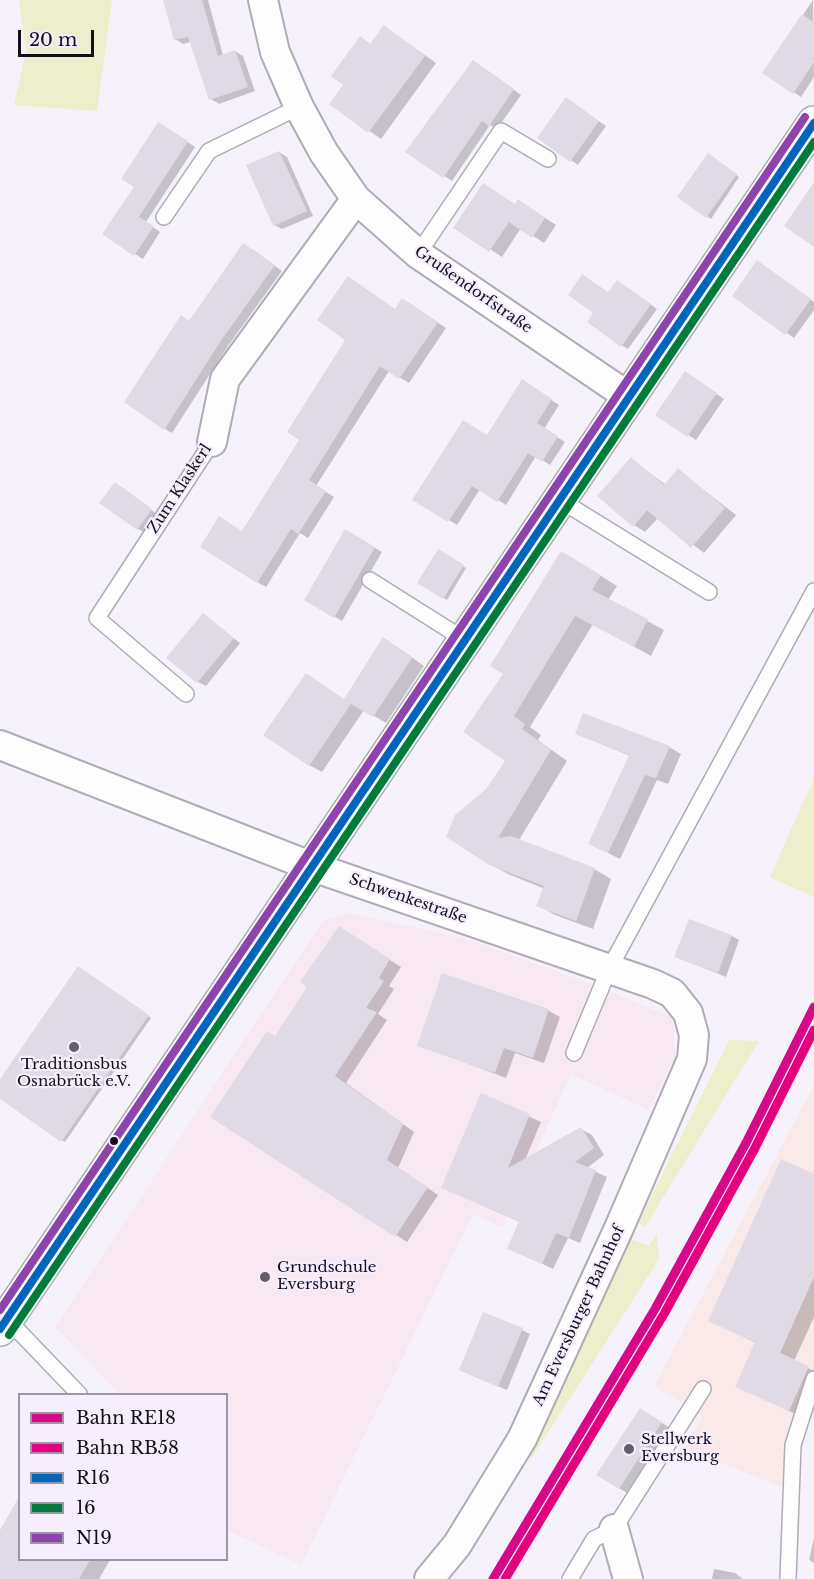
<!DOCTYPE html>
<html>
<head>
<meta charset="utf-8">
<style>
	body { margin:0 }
	#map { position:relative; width:814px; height:1579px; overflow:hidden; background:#f6f2fb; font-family:"Libre Baskerville",serif }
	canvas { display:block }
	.legend { position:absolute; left:18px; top:1393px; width:210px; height:168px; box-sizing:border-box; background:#f6eeff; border:2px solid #9c95a3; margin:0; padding:8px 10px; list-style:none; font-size:18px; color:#140f19 }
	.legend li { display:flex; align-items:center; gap:12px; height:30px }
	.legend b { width:30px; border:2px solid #9c95a3 }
	.scale { position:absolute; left:18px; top:30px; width:76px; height:27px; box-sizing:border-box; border:3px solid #140f19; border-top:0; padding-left:8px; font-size:18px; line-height:21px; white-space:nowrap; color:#140f19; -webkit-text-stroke:4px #f6eeff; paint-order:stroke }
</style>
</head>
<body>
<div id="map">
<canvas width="814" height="1579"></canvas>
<ul class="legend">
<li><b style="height:8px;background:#d7098b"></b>Bahn RE18</li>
<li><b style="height:8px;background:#e5007d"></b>Bahn RB58</li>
<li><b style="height:8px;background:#0065bd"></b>R16</li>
<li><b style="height:8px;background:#007b3b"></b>16</li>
<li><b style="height:8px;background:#8e44ad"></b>N19</li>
</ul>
<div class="scale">20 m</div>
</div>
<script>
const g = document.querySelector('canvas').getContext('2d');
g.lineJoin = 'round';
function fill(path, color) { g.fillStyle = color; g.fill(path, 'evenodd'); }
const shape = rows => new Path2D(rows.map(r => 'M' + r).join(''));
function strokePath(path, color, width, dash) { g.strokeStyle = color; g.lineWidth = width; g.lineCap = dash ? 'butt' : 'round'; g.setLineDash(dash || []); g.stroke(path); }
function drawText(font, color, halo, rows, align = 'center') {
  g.font = font + ' "Libre Baskerville",serif'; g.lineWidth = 4.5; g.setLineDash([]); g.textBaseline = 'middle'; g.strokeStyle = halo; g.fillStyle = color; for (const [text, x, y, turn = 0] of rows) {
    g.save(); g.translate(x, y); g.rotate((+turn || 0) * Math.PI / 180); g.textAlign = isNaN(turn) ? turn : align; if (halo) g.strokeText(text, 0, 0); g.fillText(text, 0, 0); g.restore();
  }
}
fill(shape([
	[814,1085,814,1413,811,1413,781,1487,685,1448,703,1416,654,1386]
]), '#f9e9e8');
fill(shape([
	[347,913,464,938,592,984,673,1018,675,1057,649,1110,571,1074,502,1227,473,1214,301,1565,227,1530,226,1394,120,1394,55,1327,323,921]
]), '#f8e8f2');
fill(shape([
	[19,0,112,0,97,111,14,105,26,51],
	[814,778,814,897,770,877],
	[729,1040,759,1041,645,1227,638,1223],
	[657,1233,659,1259,526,1467,630,1239,649,1246]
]), '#edeecb');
fill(shape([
	[164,0,208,0,223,55,235,51,243,56,255,91,219,104,211,99,191,42,183,44,175,39],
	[813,0,814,77,801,97,764,73],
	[385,27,436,63,381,139,331,104],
	[481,66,521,95,497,129,490,125,452,181,407,152,432,115,435,117],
	[574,104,606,126,578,165,571,160],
	[166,128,195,147,146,222,160,232,143,259,104,234,136,186],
	[279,152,287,157,313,216,282,229,274,225],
	[711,157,739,177,711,219,679,197],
	[515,206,530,208,556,225,544,243,521,228,502,257,455,227],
	[252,249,282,271,228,346,172,433,165,429],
	[766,267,814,302,814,310,794,338,734,296],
	[625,286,657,309,628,349,621,345,609,294],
	[411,305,446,328,409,383,389,371,316,486,334,497,308,538,300,533,266,587,257,582,243,532,396,310],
	[693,378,724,399,696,440,657,415],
	[530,386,559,405,544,429,565,442,550,465,536,456,506,505,480,489,457,525,414,499,487,437],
	[631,459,666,485,678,470,736,515,704,553,658,518,645,532,634,525],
	[123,489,158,515,145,533,138,529],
	[346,531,382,552,342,621,306,600],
	[438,551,466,568,447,600,419,582],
	[579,562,617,586,608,600,664,630,651,656,593,624,530,727,541,735,538,740,567,761,519,840,594,869,611,879,593,929,555,915,538,905,545,889,508,874,490,864,487,790,507,760,466,732],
	[203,615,240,643,206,686,198,682],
	[396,646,424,666,386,723,364,710,322,772,309,765,345,700],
	[577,734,669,747,681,754,668,784,657,780,620,859,590,844,630,756],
	[351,935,401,967,389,986,394,989,378,1014,387,1020,346,1083,414,1132,398,1168,438,1195,407,1242,212,1116,275,1038,309,986],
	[732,936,739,940,726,977,676,957],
	[82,970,151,1018,65,1142,0,1098,0,1082],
	[443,974,549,1011,560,1017,544,1063,515,1053,506,1078,419,1045],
	[482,1095,541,1122,525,1160,581,1129,592,1135,604,1155,587,1168,607,1177,580,1243,568,1238,553,1269,509,1248,520,1222,443,1188],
	[814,1175,814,1317,794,1361,814,1371,814,1394,804,1418,736,1386,756,1343,710,1320],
	[522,1330,530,1334,507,1390,468,1374],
	[640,1410,669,1427,627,1493,598,1475],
	[0,1534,20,1560,110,1560,99,1579,0,1579],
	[814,1538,814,1563,809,1560],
	[714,1569,735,1573,743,1579,712,1579]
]), '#0003');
fill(shape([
	[163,0,202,0,218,56,235,50,248,87,209,100,188,37,174,40],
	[802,14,814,23,814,62,793,94,762,73],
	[384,25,425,56,368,133,329,104,343,85,331,76,360,36,370,44],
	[473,60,514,89,489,126,482,121,443,178,405,152],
	[566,97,599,121,570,162,537,138],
	[158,122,188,141,139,217,154,226,134,256,102,234,134,187,121,179],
	[279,151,307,211,273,226,246,165],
	[708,153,737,174,706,218,677,197],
	[814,182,814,247,784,226],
	[483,183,515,204,518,199,545,218,532,238,509,222,489,252,453,228],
	[243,243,275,265,220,342,164,430,124,402,181,315,189,321],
	[757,260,811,299,785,335,732,296],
	[582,274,608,292,617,280,651,304,621,347,587,322,593,313,568,295],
	[348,276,395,309,402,298,438,322,399,379,380,366,309,480,326,491,298,534,291,529,257,583,200,547,219,516,242,531,299,440,287,432,345,340,317,320],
	[685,371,717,393,687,437,655,415],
	[522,379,552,399,537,423,558,436,542,462,528,453,497,502,472,486,448,522,412,500,463,420,487,435],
	[631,457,664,485,678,468,725,508,691,548,647,510,633,527,597,496],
	[115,482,152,509,137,530,99,503],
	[345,529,375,547,334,618,304,600],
	[438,549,464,565,443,599,417,583],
	[561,551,601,575,592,590,648,619,634,647,575,616,514,716,525,724,522,729,551,750,498,838,511,836,595,868,576,921,536,906,544,886,489,865,446,837,455,815,486,789,505,761,463,732,503,674,490,666],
	[203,613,234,638,197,683,166,658],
	[383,637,412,658,373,717,351,704,309,766,263,735,306,673,344,699],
	[583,713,670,746,656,778,645,775,608,853,588,844,629,755,575,734],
	[689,919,732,935,718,973,674,957],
	[339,926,390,959,379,978,384,981,366,1008,377,1012,335,1076,403,1124,387,1160,428,1187,395,1237,210,1117,267,1031,275,1036,307,987,300,982],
	[78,966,149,1015,61,1142,0,1099,0,1079],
	[442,973,549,1009,533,1058,504,1048,495,1073,417,1046],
	[481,1093,530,1114,508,1168,581,1127,594,1148,575,1162,596,1170,569,1238,556,1233,542,1264,507,1249,519,1221,441,1188],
	[781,1159,814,1174,814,1277,780,1353,809,1366,789,1411,735,1387,755,1342,708,1321],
	[483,1312,523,1328,498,1387,459,1370],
	[640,1408,662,1422,619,1489,596,1475],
	[20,1495,20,1560,90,1560,79,1579,0,1579,0,1530]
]), '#e0dae7');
const service = shape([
	[164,217,209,151,299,107],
	[418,254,501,131,548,159],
	[560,500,709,592],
	[370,580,465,640],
	[186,694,97,618,212,442],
	[574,1053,609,969,814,591],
	[7,1319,79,1394],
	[570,1579,594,1539,614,1529,703,1389],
	[788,1579,793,1445,814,1379]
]);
const minor = shape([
	[263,0,275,52,299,107,324,153,356,199,418,254,629,397],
	[212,442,225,379,356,199],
	[0,745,313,867,653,984,672,993,688,1013,694,1035,692,1059,619,1228,522,1439,457,1545,429,1579],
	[614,1529,628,1579]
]);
const tertiary = shape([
	[0,1329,814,123]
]);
strokePath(service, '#b0acb5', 18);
strokePath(minor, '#b0acb5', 32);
strokePath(tertiary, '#b0acb5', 36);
strokePath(service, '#fefdfe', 15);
strokePath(minor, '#fefdfe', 28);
strokePath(tertiary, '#fefdfe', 33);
strokePath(shape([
	[0,1329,814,123]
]), '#0065bd', 8);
strokePath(shape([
	[9,1335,814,142]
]), '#007b3b', 8);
strokePath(shape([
	[0,1310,805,117]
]), '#8e44ad', 8);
strokePath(shape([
	[493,1579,655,1309,746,1143,814,1007]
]), '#d7098b', 9);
strokePath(shape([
	[505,1579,664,1314,755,1148,814,1030]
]), '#e5007d', 9);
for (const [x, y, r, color] of [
	[74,1047,6,"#635e68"],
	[114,1141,5,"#140f19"],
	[265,1277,6,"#635e68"],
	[629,1449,6,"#635e68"]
]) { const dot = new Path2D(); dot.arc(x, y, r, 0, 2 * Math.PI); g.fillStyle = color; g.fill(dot); strokePath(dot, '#f6eeff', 2); }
drawText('15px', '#140f19', '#f6eeff', [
	["Grußendorfstraße",473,290,35],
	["Zum Klaskerl",180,489,-57],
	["Schwenkestraße",408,899,19],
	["Am Eversburger Bahnhof",579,1316,-65]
]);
drawText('15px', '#140f19', '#f6eeff', [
	["Traditionsbus",74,1065,"center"],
	["Osnabrück e.V.",74,1082,"center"],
	["Grundschule",277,1268],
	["Eversburg",277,1285],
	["Stellwerk",641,1440],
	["Eversburg",641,1457]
], 'left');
</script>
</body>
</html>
